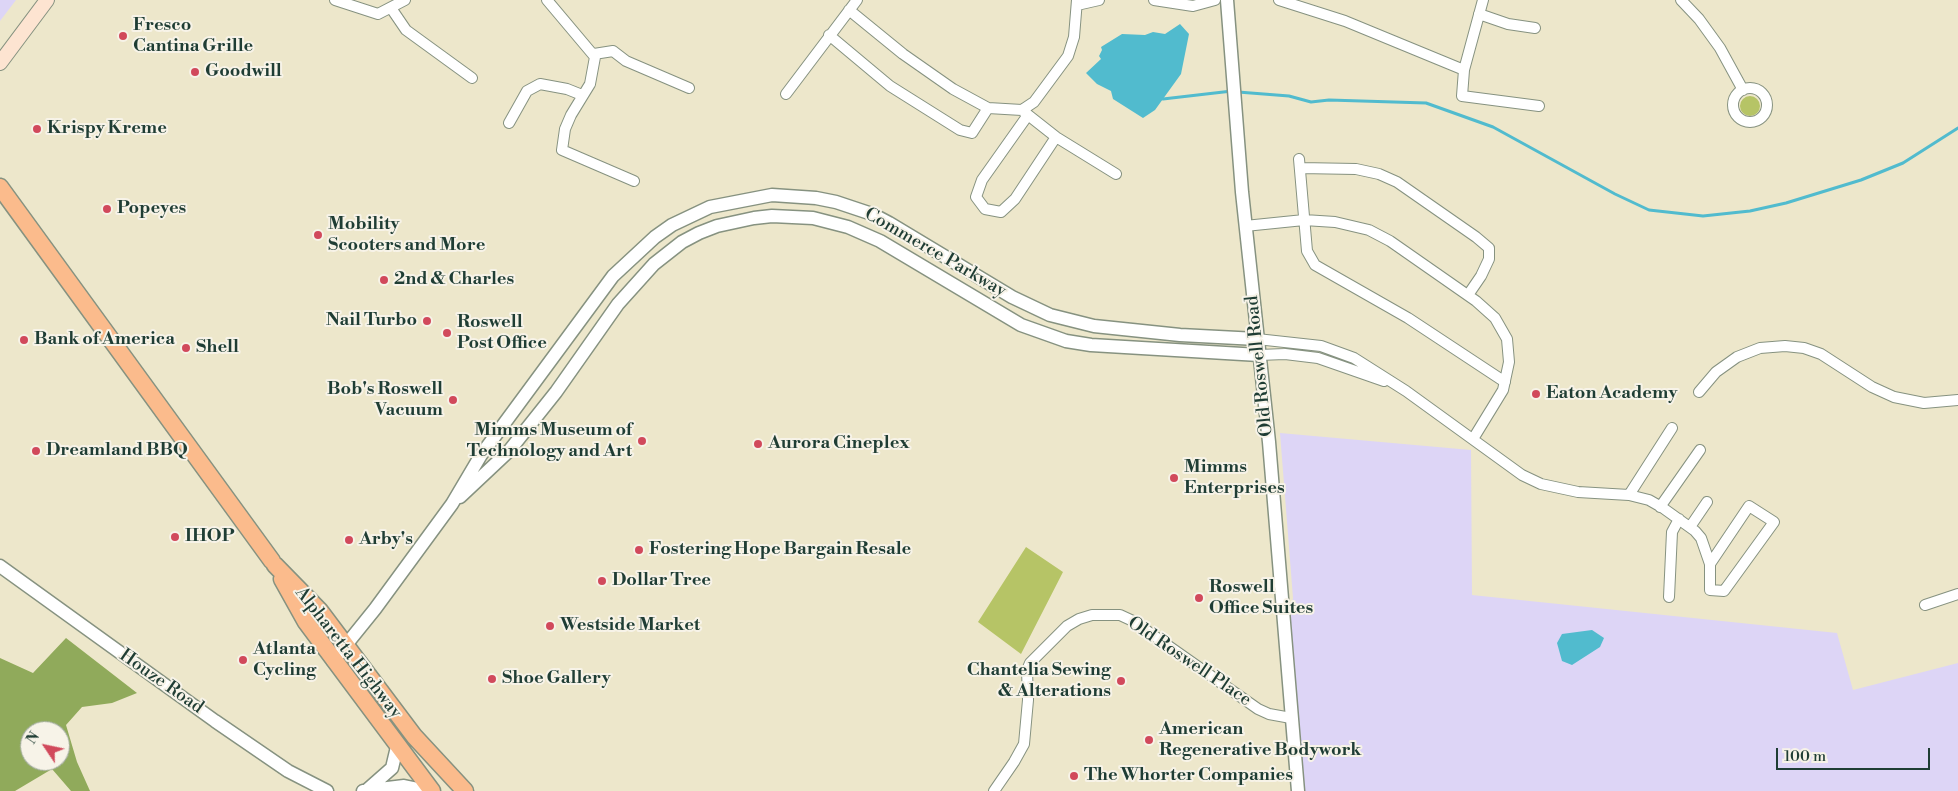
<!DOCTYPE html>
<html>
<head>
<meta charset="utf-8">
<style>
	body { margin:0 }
	#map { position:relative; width:1958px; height:791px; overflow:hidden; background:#ede7cb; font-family:"Libre Bodoni",serif }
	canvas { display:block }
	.north { position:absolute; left:20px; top:721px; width:50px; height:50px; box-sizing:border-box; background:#f7f3e8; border:1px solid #a1aaa0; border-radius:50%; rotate:304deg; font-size:14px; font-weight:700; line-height:20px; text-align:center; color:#1f3d34 }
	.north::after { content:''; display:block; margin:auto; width:18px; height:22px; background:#d1495b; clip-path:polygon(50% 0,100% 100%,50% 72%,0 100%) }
	.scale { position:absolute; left:1776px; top:748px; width:154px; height:22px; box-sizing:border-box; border:2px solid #1f3d34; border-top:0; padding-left:6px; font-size:15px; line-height:18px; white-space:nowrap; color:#1f3d34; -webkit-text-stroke:4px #f7f3e8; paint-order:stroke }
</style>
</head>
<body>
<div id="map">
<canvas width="1958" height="791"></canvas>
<div class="north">N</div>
<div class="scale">100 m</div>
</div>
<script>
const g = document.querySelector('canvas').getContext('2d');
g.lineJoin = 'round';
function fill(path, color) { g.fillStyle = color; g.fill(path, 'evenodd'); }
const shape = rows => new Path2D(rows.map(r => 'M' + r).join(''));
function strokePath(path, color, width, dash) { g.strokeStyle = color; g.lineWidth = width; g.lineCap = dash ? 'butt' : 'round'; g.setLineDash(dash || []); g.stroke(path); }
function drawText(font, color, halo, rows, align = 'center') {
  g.font = font + ' "Libre Bodoni",serif'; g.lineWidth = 4; g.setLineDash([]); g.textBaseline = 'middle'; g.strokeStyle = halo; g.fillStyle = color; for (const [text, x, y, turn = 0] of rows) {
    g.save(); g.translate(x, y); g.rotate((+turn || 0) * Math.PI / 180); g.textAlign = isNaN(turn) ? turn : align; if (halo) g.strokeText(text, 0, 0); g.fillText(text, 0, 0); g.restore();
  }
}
fill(shape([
	[0,0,16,0,0,21],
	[1280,433,1471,450,1472,595,1837,633,1853,690,1958,663,1958,791,1304,791,1289,616,1293,598]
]), '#ddd5f6');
fill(shape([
	'1740 106a10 10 0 1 1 20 0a10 10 0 1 1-20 0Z',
	[1026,547,1063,572,1021,654,978,622]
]), '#b6c466');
fill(shape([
	[66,638,137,693,112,703,82,707,66,725,77,762,90,791,71,791,52,769,15,791,0,791,0,658,33,673],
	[30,731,60,731,60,761,30,761]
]), '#90aa5b');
fill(shape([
	[1180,24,1189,34,1181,74,1155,110,1143,118,1113,99,1111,91,1097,84,1086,73,1101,59,1099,56,1102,50,1101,47,1122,34,1145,35,1153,32,1165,34],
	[1592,630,1604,638,1600,647,1572,665,1562,661,1557,643,1562,634]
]), '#51bbce');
strokePath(shape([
	[1238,92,1289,96,1311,102,1329,100,1426,103,1493,127,1615,194,1649,210,1703,216,1750,211,1786,203,1861,180,1903,163,1958,128],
	[1163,99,1232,91]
]), '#51bbce', 3);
const minor = shape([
	[335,0,378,14,405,0],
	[547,0,595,57,590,84,571,115,565,129,562,150,634,181],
	[1154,0,1193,6,1215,0],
	[1279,0,1345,21,1464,70],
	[1483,0,1464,70,1462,96,1539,106],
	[1681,0,1699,19,1720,48,1743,90],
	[1077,5,1099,0],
	[391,8,406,30,472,78],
	[849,10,903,54,953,89,988,108,1022,110,1034,102,1068,56,1074,37,1077,0],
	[1479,14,1508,24,1535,28],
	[829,35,890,86,960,130,972,133,988,108],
	[594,54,613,51,626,61,689,88],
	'1733 105a17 17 0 1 1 34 0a17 17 0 1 1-34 0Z',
	[786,94,857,0],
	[1023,111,1056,137,1116,174],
	[1028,115,982,180,976,197,985,209,1001,212,1015,199,1056,137],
	[509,123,527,91,540,84,567,89,582,95],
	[1299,159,1307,251,1315,265,1408,318,1505,382],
	[1300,168,1356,169,1379,174,1397,182,1476,237,1489,248,1489,259,1481,276,1468,295],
	[1245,226,1304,220,1335,222,1369,230,1390,241,1476,301,1495,318,1507,339,1509,362,1503,390,1473,439],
	[1257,339,1321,346,1354,358,1406,391,1522,475,1541,484,1578,492,1629,495,1649,500,1663,508,1695,531,1701,538,1710,564,1710,590,1724,591,1774,522,1749,506,1710,564],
	[1259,355,1285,354,1318,358,1384,381],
	[1699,392,1716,372,1737,357,1760,348,1785,346,1804,348,1821,354,1872,387,1894,397,1924,403,1958,400],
	[1629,495,1672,428],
	[1660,507,1700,450],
	[1690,527,1707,502],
	[1669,597,1672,532,1679,519],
	[1925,605,1958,594],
	[994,791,1014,762,1024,744,1028,700,1027,670,1030,663,1067,626,1079,619,1092,615,1120,615,1133,621,1258,709,1269,714,1291,718]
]);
const tertiary = shape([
	[1227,0,1242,192,1269,442,1298,791],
	[460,497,509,451,556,392,618,304,654,264,682,242,699,233,717,226,754,218,772,216,813,218,848,227,880,241,1021,325,1066,341,1091,345,1259,355],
	[0,566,215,721,288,771,327,791],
	[333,661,375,609,452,504,481,455,613,276,655,237,672,225,710,207,772,195,816,198,836,202,872,214,889,223,1012,297,1050,315,1094,326,1180,335,1257,339],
	[367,790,392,768,397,747],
	[363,791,404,786,428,791]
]);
const secondary = shape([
	[0,63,47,0]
]);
const trunk = shape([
	[0,187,272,561],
	[275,565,320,611,414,736,465,791],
	[282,579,306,622,432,791]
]);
strokePath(minor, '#869280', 12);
strokePath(tertiary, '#869280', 15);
strokePath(secondary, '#869280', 16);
strokePath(trunk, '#869280', 19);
strokePath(minor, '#fff', 10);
strokePath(tertiary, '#fff', 12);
strokePath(secondary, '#fde4d1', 14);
strokePath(trunk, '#fbbb8c', 16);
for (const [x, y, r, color] of [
	[123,36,5,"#d1495b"],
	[195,72,5,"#d1495b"],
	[37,129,5,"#d1495b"],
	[107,209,5,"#d1495b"],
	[318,235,5,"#d1495b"],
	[384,280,5,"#d1495b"],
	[427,321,5,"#d1495b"],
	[447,333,5,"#d1495b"],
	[24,340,5,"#d1495b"],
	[186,348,5,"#d1495b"],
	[1536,394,5,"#d1495b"],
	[453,400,5,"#d1495b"],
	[642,441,5,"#d1495b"],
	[758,444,5,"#d1495b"],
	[36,451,5,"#d1495b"],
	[1174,478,5,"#d1495b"],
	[175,537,5,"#d1495b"],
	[349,540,5,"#d1495b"],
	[639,550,5,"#d1495b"],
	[602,581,5,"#d1495b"],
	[1199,598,5,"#d1495b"],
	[550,626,5,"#d1495b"],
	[243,660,5,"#d1495b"],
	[492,679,5,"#d1495b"],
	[1121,681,5,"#d1495b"],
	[1149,740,5,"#d1495b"],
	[1074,776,5,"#d1495b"]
]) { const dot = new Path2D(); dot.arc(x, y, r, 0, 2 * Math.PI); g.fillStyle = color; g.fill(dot); strokePath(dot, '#f7f3e8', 2); }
drawText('bold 18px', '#1f3d34', '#f7f3e8', [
	["Fresco",133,26],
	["Cantina Grille",133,47],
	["Goodwill",205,72],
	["Krispy Kreme",47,129],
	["Popeyes",117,209],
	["Mobility",328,225],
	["Scooters and More",328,246],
	["2nd & Charles",394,280],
	["Nail Turbo",417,321,"right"],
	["Roswell",457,323],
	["Post Office",457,344],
	["Bank of America",34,340],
	["Shell",196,348],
	["Bob's Roswell",443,390,"right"],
	["Vacuum",443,411,"right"],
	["Eaton Academy",1546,394],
	["Mimms Museum of",632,431,"right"],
	["Technology and Art",632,452,"right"],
	["Aurora Cineplex",768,444],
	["Dreamland BBQ",46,451],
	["Mimms",1184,468],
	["Enterprises",1184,489],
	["IHOP",185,537],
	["Arby's",359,540],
	["Fostering Hope Bargain Resale",649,550],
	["Dollar Tree",612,581],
	["Roswell",1209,588],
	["Office Suites",1209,609],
	["Westside Market",560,626],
	["Atlanta",253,650],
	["Cycling",253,671],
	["Chantelia Sewing",1111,671,"right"],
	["& Alterations",1111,692,"right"],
	["Shoe Gallery",502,679],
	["American",1159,730],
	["Regenerative Bodywork",1159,751],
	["The Whorter Companies",1084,776]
], 'left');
drawText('18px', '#1f3d34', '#f7f3e8', [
	["Commerce Parkway",935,253,30],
	["Old Roswell Road",1260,366,-96],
	["Alpharetta Highway",348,653,52],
	["Old Roswell Place",1189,662,34],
	["Houze Road",161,682,35]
]);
</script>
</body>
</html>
